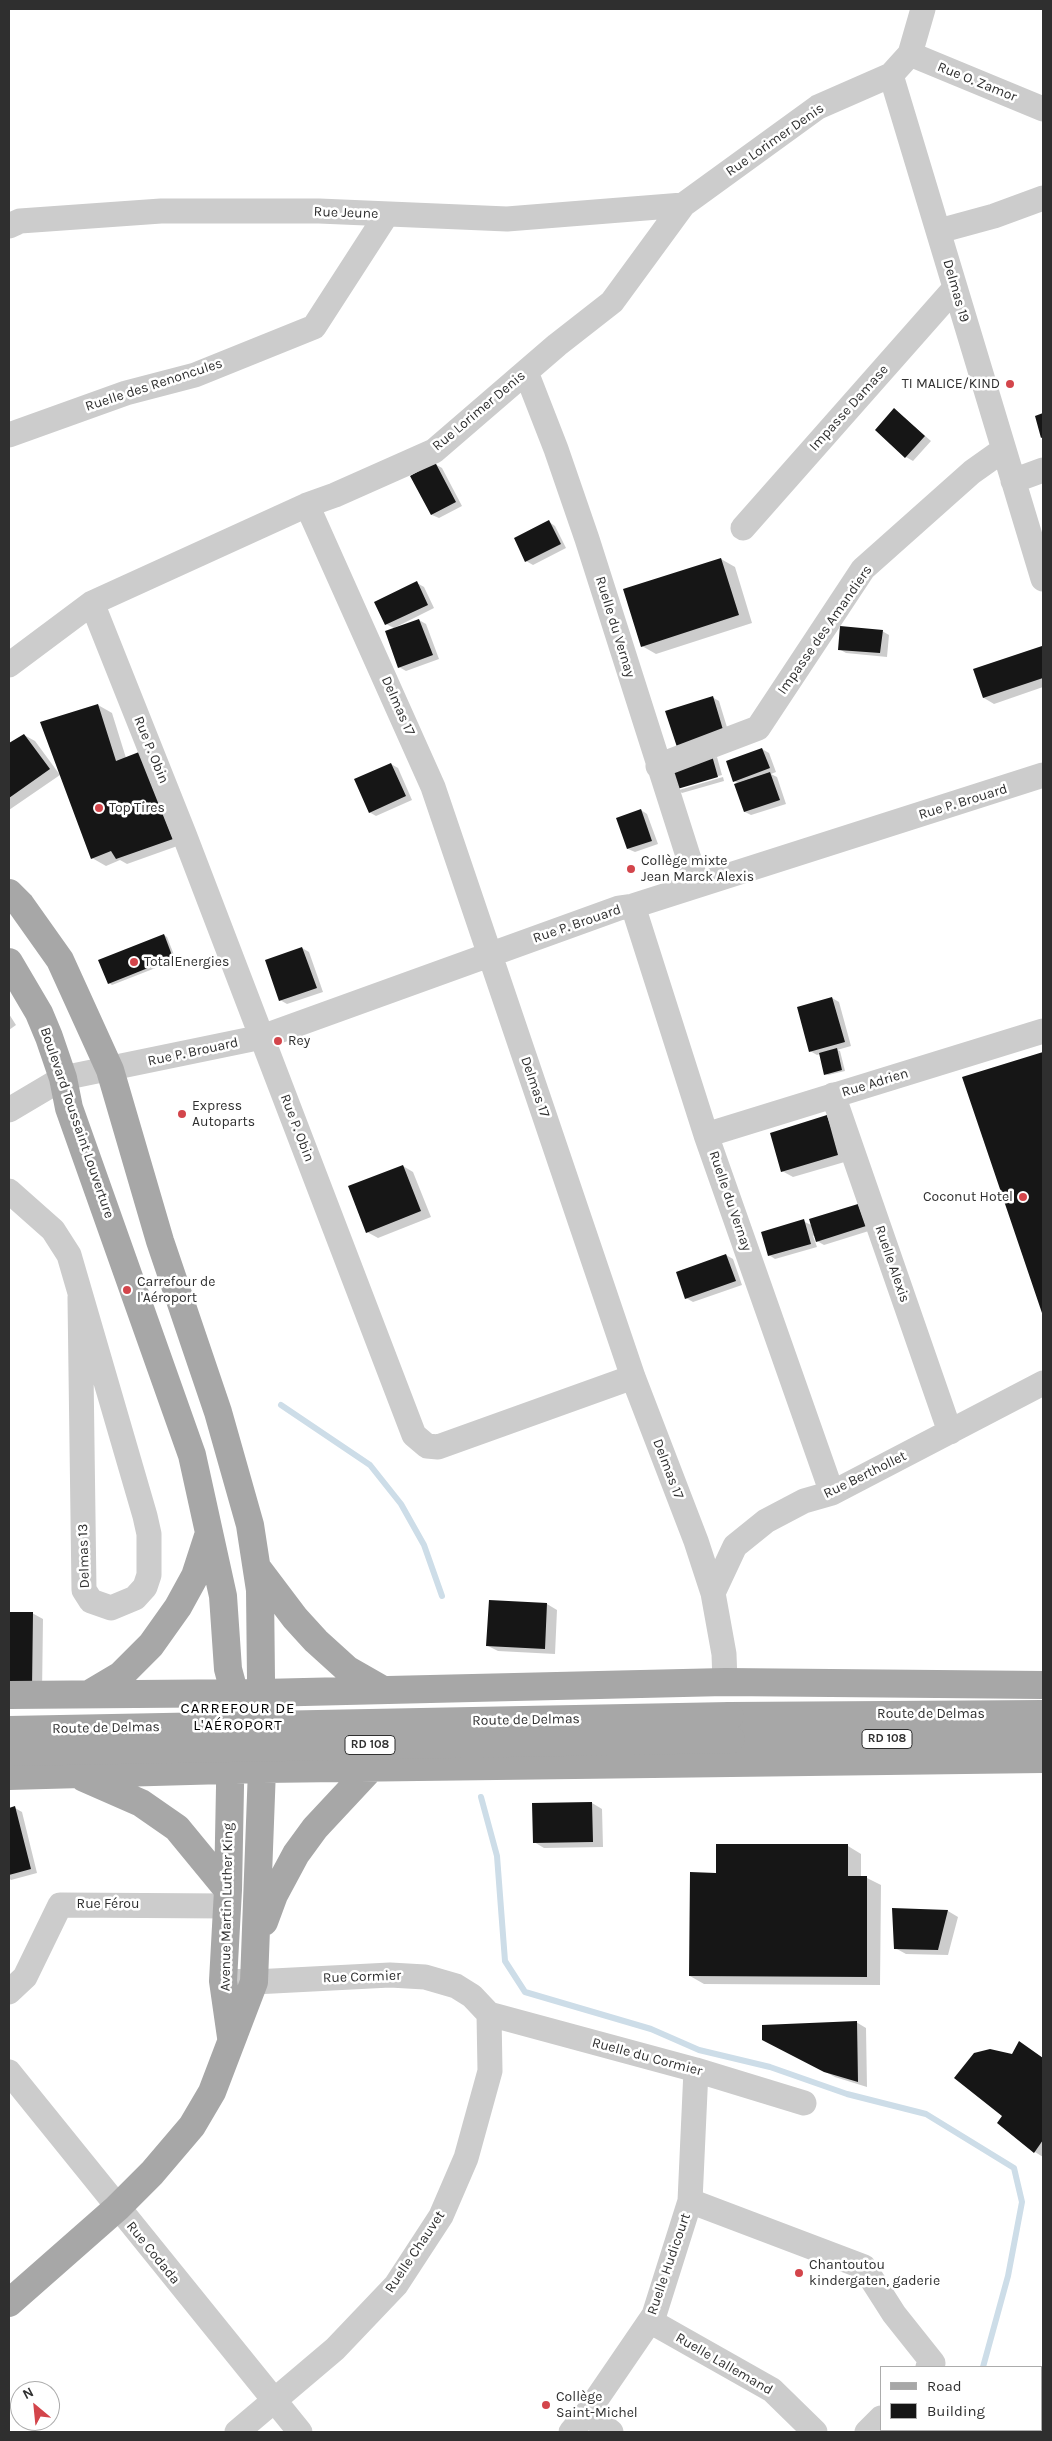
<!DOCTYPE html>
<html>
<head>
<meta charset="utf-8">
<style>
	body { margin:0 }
	#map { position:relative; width:1052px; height:2441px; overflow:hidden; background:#fff; font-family:Karla,sans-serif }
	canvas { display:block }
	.frame { position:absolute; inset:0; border:10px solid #2f2f2f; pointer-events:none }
	.legend { position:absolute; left:880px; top:2366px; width:162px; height:65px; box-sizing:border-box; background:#fff; border:1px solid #acacac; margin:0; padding:6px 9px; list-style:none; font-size:15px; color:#2f2f2f }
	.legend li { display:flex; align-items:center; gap:10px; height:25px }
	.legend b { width:25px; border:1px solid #acacac }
	.north { position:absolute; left:10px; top:2381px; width:50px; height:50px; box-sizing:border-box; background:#fff; border:1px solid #acacac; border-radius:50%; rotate:332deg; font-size:14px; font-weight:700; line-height:20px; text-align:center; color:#2f2f2f }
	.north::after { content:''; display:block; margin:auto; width:18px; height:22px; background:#d3454b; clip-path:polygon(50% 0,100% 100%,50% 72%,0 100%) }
</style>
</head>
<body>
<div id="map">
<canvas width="1052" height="2441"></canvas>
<div class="frame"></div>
<ul class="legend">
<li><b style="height:6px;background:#a7a7a7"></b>Road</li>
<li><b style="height:14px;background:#161616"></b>Building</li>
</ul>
<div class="north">N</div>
</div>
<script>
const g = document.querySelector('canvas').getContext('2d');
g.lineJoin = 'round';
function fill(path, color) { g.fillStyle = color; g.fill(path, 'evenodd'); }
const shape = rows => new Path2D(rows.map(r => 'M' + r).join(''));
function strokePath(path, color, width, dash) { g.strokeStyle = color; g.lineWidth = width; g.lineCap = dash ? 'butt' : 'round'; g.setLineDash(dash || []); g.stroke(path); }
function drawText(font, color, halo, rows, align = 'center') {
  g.font = font + ' Karla,sans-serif'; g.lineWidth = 5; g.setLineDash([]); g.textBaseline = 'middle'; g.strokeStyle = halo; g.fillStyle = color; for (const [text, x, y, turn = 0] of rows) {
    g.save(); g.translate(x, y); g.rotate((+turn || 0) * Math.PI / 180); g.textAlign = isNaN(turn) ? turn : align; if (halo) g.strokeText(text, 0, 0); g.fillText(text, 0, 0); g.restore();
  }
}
fill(shape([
	[895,410,931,441,913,461,906,457],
	[435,464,442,468,462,506,439,518,432,515],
	[549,522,555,526,566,548,533,565,526,561],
	[721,559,735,567,752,623,656,654,642,646],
	[417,583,424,587,434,608,394,628,386,624],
	[419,620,426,624,439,659,406,671,399,667],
	[882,631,889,635,887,657,846,653,839,649],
	[1043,648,1043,687,994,704,984,698,974,670],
	[712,697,719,701,730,737,667,712],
	[98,705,112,713,126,758,183,844,127,864,120,860,106,866,92,858],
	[24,735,35,741,60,775,9,810,9,744],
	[762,749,769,753,776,772,771,774,777,777,786,804,751,815,745,812,739,784,734,781],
	[717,757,722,775,679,787,679,790,723,777,724,781,682,793,676,789,669,765],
	[391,764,398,768,412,800,376,816,369,812],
	[641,810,647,814,658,844,635,852,628,849],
	[164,935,167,937,176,960,112,985,109,983],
	[302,948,309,952,323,992,287,1004,280,1000],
	[832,998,839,1002,851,1046,837,1050,840,1051,845,1071,828,1075,825,1074,820,1054,817,1055,810,1051],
	[9,1014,16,1025,9,1030],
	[1043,1054,1043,1314,964,1078],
	[826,1117,837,1123,848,1161,793,1177,782,1171],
	[403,1166,413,1172,431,1217,378,1238,367,1232],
	[858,1205,872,1230,824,1245,817,1241,815,1235,813,1236,817,1247,775,1259,769,1255,803,1221,813,1226],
	[726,1255,733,1259,742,1285,693,1302,686,1298],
	[547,1604,557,1610,555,1654,498,1651,488,1646],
	[9,1613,32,1613,43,1619,42,1694,9,1694],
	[592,1803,602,1809,603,1847,544,1848,534,1842,534,1804],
	[15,1808,22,1812,37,1873,11,1880,9,1878,9,1809],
	[848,1846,861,1854,861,1877,867,1878,881,1885,880,1985,704,1984,690,1976,717,1874],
	[894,1910,948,1911,958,1917,948,1955,906,1954,895,1948],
	[856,2022,866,2028,867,2087,835,2077,774,2045],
	[1020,2043,1043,2058,1043,2157,1035,2152,1004,2116,1012,2055]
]), '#0003');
strokePath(shape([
	[281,1405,370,1465,401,1504,424,1545,442,1596],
	[481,1797,497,1856,505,1961,525,1992,651,2029,699,2050,770,2067,847,2094,926,2114,1014,2168,1022,2202,1008,2276,983,2367],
	[986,2430,987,2432]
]), '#cddde8', 6);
fill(shape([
	[894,408,925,436,905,458,875,430],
	[1043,413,1043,437,1041,438,1035,416],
	[435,462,456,502,431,515,410,476],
	[549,520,561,544,525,562,514,538],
	[721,558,739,615,641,647,623,589],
	[417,581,428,605,385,625,374,602],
	[419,619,433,655,398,668,385,631],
	[840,626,883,630,880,653,838,650],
	[1042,646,1043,678,983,698,973,669],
	[713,696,724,733,677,747,665,711],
	[98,704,116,761,139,752,173,839,116,859,111,851,91,859,40,722],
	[24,734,50,769,9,798,9,743],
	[762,748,770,768,733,782,726,761],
	[711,752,718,777,674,790,667,764],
	[391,763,406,796,369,813,354,779],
	[770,772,780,800,744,812,734,784],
	[641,809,652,841,627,849,616,818],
	[164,934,173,958,108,984,98,960],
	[302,947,317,988,279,1001,265,960],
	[832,997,845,1042,809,1052,797,1007],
	[837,1048,842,1070,824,1075,819,1053],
	[1043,1052,1043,1316,962,1077],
	[827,1115,838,1155,781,1172,770,1133],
	[403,1165,421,1211,366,1233,348,1186],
	[858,1204,866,1226,816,1242,809,1219],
	[804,1219,811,1244,768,1256,761,1232],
	[726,1254,736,1281,685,1299,676,1272],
	[489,1600,547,1603,545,1649,486,1646],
	[9,1612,33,1612,32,1689,9,1689],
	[592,1802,593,1842,533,1843,532,1803],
	[15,1806,31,1869,9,1875,9,1808],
	[716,1844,848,1844,848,1876,867,1876,867,1977,689,1976,690,1872,716,1873],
	[892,1908,948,1910,938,1950,894,1949],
	[857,2021,858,2082,824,2072,762,2040,762,2025],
	[1019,2041,1043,2058,1043,2140,1034,2153,997,2123,1002,2116,954,2078,974,2053,990,2049,1012,2054]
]), '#161616');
strokePath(shape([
	[910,54,1043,109],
	[891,75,1043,579],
	[9,226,20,221,161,211,319,211,507,219,683,205],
	[939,231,994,216,1043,198],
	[526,372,556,449,587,539,697,884],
	[9,435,126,393,195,375,314,327,387,214],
	[1013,481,1043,470],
	[307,505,433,787,633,1377,696,1541,713,1593,724,1654,725,1682],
	[743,528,955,288],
	[92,603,184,834,414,1435,427,1446,438,1447,633,1377],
	[9,665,92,603,307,505,335,495,434,451,557,345,612,302,683,205,818,107,891,75,910,54,923,9],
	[658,766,758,728,863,569,972,472,1003,450],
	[633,906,706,1135,832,1493],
	[833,1095,950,1432],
	[9,1110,63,1078,262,1037,619,908,633,906,1043,775],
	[706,1135,1043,1031],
	[9,1191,53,1230,69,1255,145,1516,149,1534,149,1575,145,1587,135,1598,111,1608,91,1601,84,1590,80,1298],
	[713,1593,735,1546,766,1521,804,1501,832,1493,1043,1383],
	[223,1981,254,1982,390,1975,425,1977,456,1986,472,1996,489,2014],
	[9,1992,25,1977,60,1905,227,1906],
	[489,2014,696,2070,804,2103],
	[9,2072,300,2432],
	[690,2201,864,2267,894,2314,933,2363,928,2367],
	[650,2321,772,2390,815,2432],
	[587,2413,611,2432],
	[237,2432,335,2349,396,2285,441,2216,466,2158,490,2071,489,2014],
	[571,2432,587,2413,654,2315,690,2201,696,2070],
	[867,2432,881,2418]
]), '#ccc', 25);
strokePath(shape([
	[9,893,21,905,60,960,110,1070,160,1241,218,1412,250,1525,260,1590,262,1769,254,1982,212,2092,192,2126,152,2173,117,2208,9,2303],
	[9,962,39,1013,49,1037,63,1078,69,1108,192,1455,223,1596,228,1669,232,1684,228,1890,223,1981,231,2037],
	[258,1569,295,1618,316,1641,348,1670,383,1690],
	[89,1694,121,1675,151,1645,178,1607,195,1576,208,1536],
	[9,1695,262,1693,725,1682,1043,1685],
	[730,1716,1043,1714],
	[731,1739,1043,1739],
	[9,1776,262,1769,1043,1759],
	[84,1778,141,1803,177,1828,228,1890],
	[264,1922,274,1895,296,1854,315,1828,371,1768]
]), '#a7a7a7', 28);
strokePath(shape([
	[9,1730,730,1716],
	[9,1752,731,1739]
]), '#a7a7a7', 28);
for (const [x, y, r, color] of [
	[1010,384,5,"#d3454b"],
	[99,808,5,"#d3454b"],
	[631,869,5,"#d3454b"],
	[134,962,5,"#d3454b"],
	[278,1041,5,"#d3454b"],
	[182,1114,5,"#d3454b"],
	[1023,1197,5,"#d3454b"],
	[127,1290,5,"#d3454b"],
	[799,2273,5,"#d3454b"],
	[546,2405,5,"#d3454b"]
]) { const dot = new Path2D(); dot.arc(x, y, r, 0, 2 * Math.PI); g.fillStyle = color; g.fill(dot); strokePath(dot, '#fff', 2); }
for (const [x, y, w] of [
	[887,1739,50],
	[370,1745,50]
]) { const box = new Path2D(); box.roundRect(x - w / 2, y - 9.5, w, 19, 4); g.fillStyle = '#fff'; g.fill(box); strokePath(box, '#2f2f2f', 1); }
drawText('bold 12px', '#2f2f2f', null, [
	["RD 108",887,1739],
	["RD 108",370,1745]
]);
drawText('14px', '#2f2f2f', '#fff', [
	["Rue O. Zamor",977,82,22],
	["Rue Lorimer Denis",775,140,-35],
	["Rue Jeune",346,213,2],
	["Delmas 19",956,291,74],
	["Ruelle des Renoncules",154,385,-18],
	["Impasse Damase",849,408,-48],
	["Rue Lorimer Denis",479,411,-40],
	["Ruelle du Vernay",615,627,73],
	["Impasse des Amandiers",825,630,-55],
	["Delmas 17",398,706,66],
	["Rue P. Obin",151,750,68],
	["Rue P. Brouard",963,802,-17],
	["Rue P. Brouard",577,924,-19],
	["Rue P. Brouard",193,1052,-12],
	["Rue Adrien",875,1083,-17],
	["Delmas 17",535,1087,71],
	["Boulevard Toussaint Louverture",77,1123,71],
	["Rue P. Obin",297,1128,69],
	["Ruelle du Vernay",730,1201,71],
	["Ruelle Alexis",892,1264,71],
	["Delmas 17",668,1469,69],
	["Rue Berthollet",865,1475,-26],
	["Delmas 13",84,1556,-92],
	["Route de Delmas",931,1714],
	["Route de Delmas",526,1720,-1],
	["Route de Delmas",106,1728,-1],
	["Rue Férou",108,1904],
	["Avenue Martin Luther King",227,1907,-89],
	["Rue Cormier",362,1977,-2],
	["Ruelle du Cormier",647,2057,15],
	["Ruelle Chauvet",415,2252,-56],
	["Rue Codada",153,2253,51],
	["Ruelle Hudicourt",669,2264,-71],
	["Ruelle Lallemand",724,2364,30]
]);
drawText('14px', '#2f2f2f', '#fff', [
	["TI MALICE/KIND",1000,384,"right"],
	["Top Tires",109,808],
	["Collège mixte",641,861],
	["Jean Marck Alexis",641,877],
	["TotalEnergies",144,962],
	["Rey",288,1041],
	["Express",192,1106],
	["Autoparts",192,1122],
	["Coconut Hotel",1013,1197,"right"],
	["Carrefour de",137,1282],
	["l'Aéroport",137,1298],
	["Chantoutou",809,2265],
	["kindergaten, gaderie",809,2281],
	["Collège",556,2397],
	["Saint-Michel",556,2413]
], 'left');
g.letterSpacing = '1px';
drawText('15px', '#000', '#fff', [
	["CARREFOUR DE",238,1709],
	["L'AÉROPORT",238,1726]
]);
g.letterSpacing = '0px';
</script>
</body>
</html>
